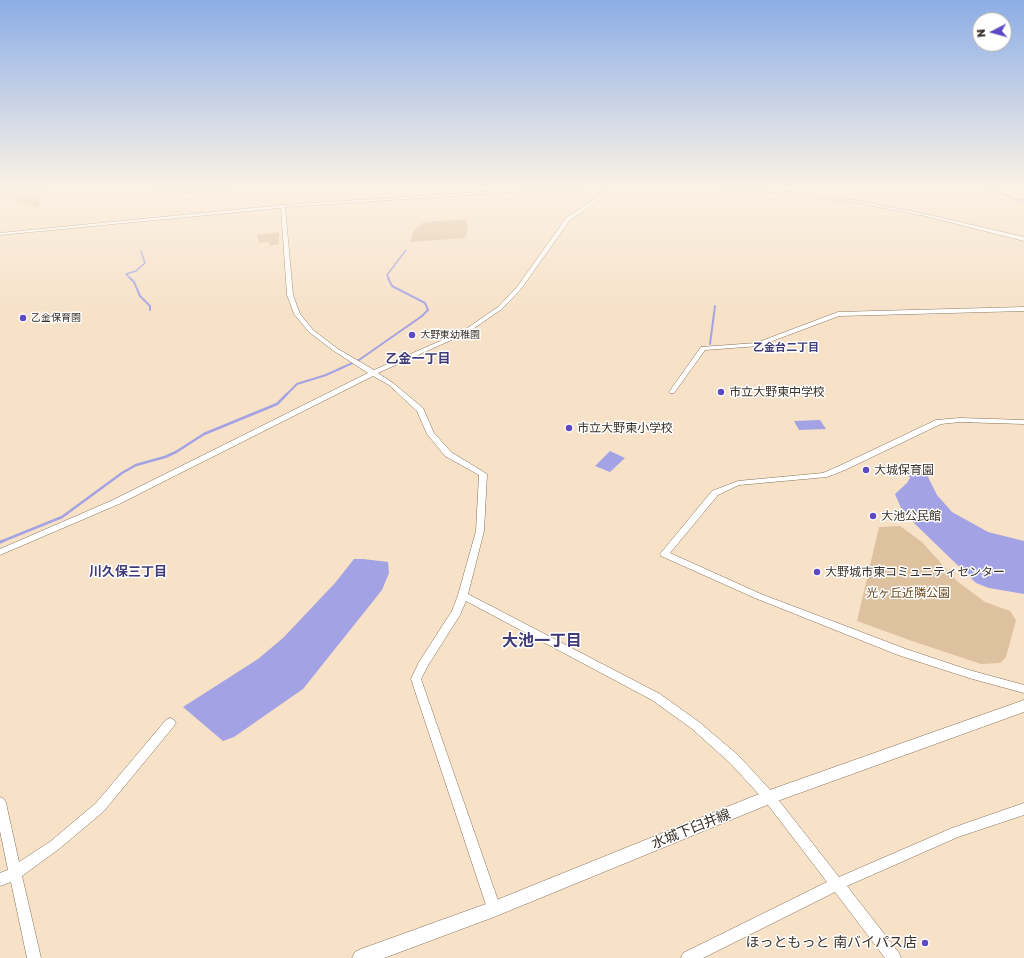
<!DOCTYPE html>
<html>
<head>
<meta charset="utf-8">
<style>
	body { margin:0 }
	#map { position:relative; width:1024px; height:958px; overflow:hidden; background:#f7e1c7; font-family:"Golos Text",sans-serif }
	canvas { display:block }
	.north { position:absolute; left:972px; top:12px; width:40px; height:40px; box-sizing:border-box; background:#fff; border:1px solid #b0ada9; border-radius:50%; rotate:264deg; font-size:11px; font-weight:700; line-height:16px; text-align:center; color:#393127 }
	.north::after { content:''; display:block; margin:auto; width:14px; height:18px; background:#5d4bc4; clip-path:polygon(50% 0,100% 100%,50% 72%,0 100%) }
</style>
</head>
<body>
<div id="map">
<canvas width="1024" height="958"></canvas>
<div class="north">N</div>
</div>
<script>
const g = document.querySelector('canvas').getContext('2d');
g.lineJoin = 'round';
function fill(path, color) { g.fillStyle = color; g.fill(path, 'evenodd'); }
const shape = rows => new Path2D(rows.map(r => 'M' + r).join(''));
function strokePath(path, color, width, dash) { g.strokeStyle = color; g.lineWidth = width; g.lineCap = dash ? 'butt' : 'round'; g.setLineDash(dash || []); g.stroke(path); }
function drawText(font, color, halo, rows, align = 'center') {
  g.font = font + ' "Golos Text","Noto Sans JP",sans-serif'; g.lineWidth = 3; g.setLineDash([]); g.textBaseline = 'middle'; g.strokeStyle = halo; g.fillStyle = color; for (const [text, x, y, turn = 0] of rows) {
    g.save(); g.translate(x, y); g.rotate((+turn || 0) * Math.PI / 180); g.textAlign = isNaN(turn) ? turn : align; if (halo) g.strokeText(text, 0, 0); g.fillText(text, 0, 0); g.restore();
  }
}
fill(shape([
	[0,186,48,186,41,191,39,208,6,197,0,197],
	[150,186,239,186,173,196,150,189],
	[466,219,468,229,465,238,410,242,414,230,424,222],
	[279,232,279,244,270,246,269,242,259,243,257,235],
	[900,526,922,542,958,582,985,602,1010,611,1016,620,1006,657,1000,663,981,664,912,641,857,621,879,527]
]), '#dec19e');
fill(shape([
	[820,420,826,429,799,430,794,421],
	[610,451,625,458,610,472,595,466],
	[919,468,924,469,937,495,952,512,988,532,1024,541,1024,594,989,588,976,583,915,524,901,508,895,494,907,483,910,478,907,472],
	[354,559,363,559,388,562,389,573,382,590,303,689,234,737,223,741,183,707,258,659,283,638,335,583]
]), '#a3a2e4');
strokePath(shape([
	[983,186,1024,202],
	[131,279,126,274,136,271,145,263,141,251],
	[389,279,387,275,406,250]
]), '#a3a2e4', 1.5);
strokePath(shape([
	[130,278,134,282,140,296,150,306,150,310],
	[710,344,715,306],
	[286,395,297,384,326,375,359,360,422,316,428,310,425,303,392,286,388,278]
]), '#a3a2e4', 2);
strokePath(shape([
	[0,542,62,517,122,473,136,465,165,457,176,452,204,434,277,404,287,394]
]), '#a3a2e4', 2.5);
strokePath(shape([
	[0,542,3,541]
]), '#a3a2e4', 3);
const minor = shape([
	[569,186,590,186,588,187,285,207,293,295,300,314,313,330,338,349,374,370,463,331,498,307,517,287,566,218,596,198,601,192,602,186,606,186,605,192,600,200,570,220,521,289,502,309,467,333,378,373,393,383,423,408,434,433,451,452,487,474,484,531,468,594,660,694,699,722,738,755,773,793,839,877,952,828,1024,803,1024,815,958,837,847,886,899,953,901,958,885,958,835,892,703,958,681,958,683,953,827,882,765,801,730,763,691,728,652,700,466,601,460,615,427,667,421,679,501,909,499,914,494,916,489,914,411,679,419,662,452,611,458,595,476,531,479,475,445,456,427,434,417,411,389,385,373,376,119,504,0,555,0,549,113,500,368,373,334,351,309,332,294,314,287,295,281,208,0,235,0,233,283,205,569,186],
	[715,186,730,186,793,192,859,201,925,214,1024,237,1024,241,925,216,859,203,793,194,717,187,715,186],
	[1024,307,1024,311,839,316,759,346,705,350,674,393,670,393,669,392,701,347,756,343,838,312,1024,307],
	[960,418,1024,420,1024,424,960,422,941,424,845,470,827,477,739,485,718,495,670,553,761,594,906,649,969,670,1024,685,1024,693,969,678,898,655,755,598,661,556,660,554,712,491,738,481,823,473,839,466,936,420,960,418],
	[170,718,174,720,176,723,174,726,104,811,59,849,22,876,41,958,27,958,11,882,0,886,0,873,8,870,0,831,0,797,4,799,6,803,19,862,51,841,96,803,166,720,170,718]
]);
const major = shape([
	[1024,700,1024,712,772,803,494,917,384,958,352,958,355,952,361,949,494,901,764,792,1024,700]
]);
strokePath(minor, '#85725b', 1);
strokePath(major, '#85725b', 1);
fill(minor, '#fff');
fill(major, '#fff');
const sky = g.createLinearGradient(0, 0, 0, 320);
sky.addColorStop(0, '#8cade6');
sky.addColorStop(0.58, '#fbf2e6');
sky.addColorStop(1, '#fbf2e600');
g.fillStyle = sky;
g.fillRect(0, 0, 1024, 320);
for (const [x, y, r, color] of [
	[23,318,4,"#5d4bc4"],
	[412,335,4,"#5d4bc4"],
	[721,392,4,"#5d4bc4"],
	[569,428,4,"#5d4bc4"],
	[866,470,4,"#5d4bc4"],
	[873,516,4,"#5d4bc4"],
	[817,572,4,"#5d4bc4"],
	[925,943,4,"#5d4bc4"]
]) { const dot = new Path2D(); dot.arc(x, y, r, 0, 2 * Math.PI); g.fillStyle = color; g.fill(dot); strokePath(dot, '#fff', 1.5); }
drawText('10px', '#393127', '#fff', [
	["乙金保育園",31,318],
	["大野東幼稚園",420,335]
], 'left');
drawText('bold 11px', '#403b78', '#fff', [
	["乙金台二丁目",786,348]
]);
drawText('12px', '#393127', '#fff', [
	["市立大野東中学校",729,392],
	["市立大野東小学校",577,428],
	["大城保育園",874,470],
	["大池公民館",881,516],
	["大野城市東コミュニティセンター",825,572]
], 'left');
drawText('12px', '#6b4a1e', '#fff', [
	["光ヶ丘近隣公園",908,593]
]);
drawText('bold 13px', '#403b78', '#fff', [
	["乙金一丁目",418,359],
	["川久保三丁目",128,572]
]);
drawText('14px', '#393127', '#fff', [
	["水城下臼井線",691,829,-22]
]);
drawText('14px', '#393127', '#fff', [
	["ほっともっと 南バイパス店",917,943]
], 'right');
drawText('bold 16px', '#403b78', '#fff', [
	["大池一丁目",542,641]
]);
</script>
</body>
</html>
